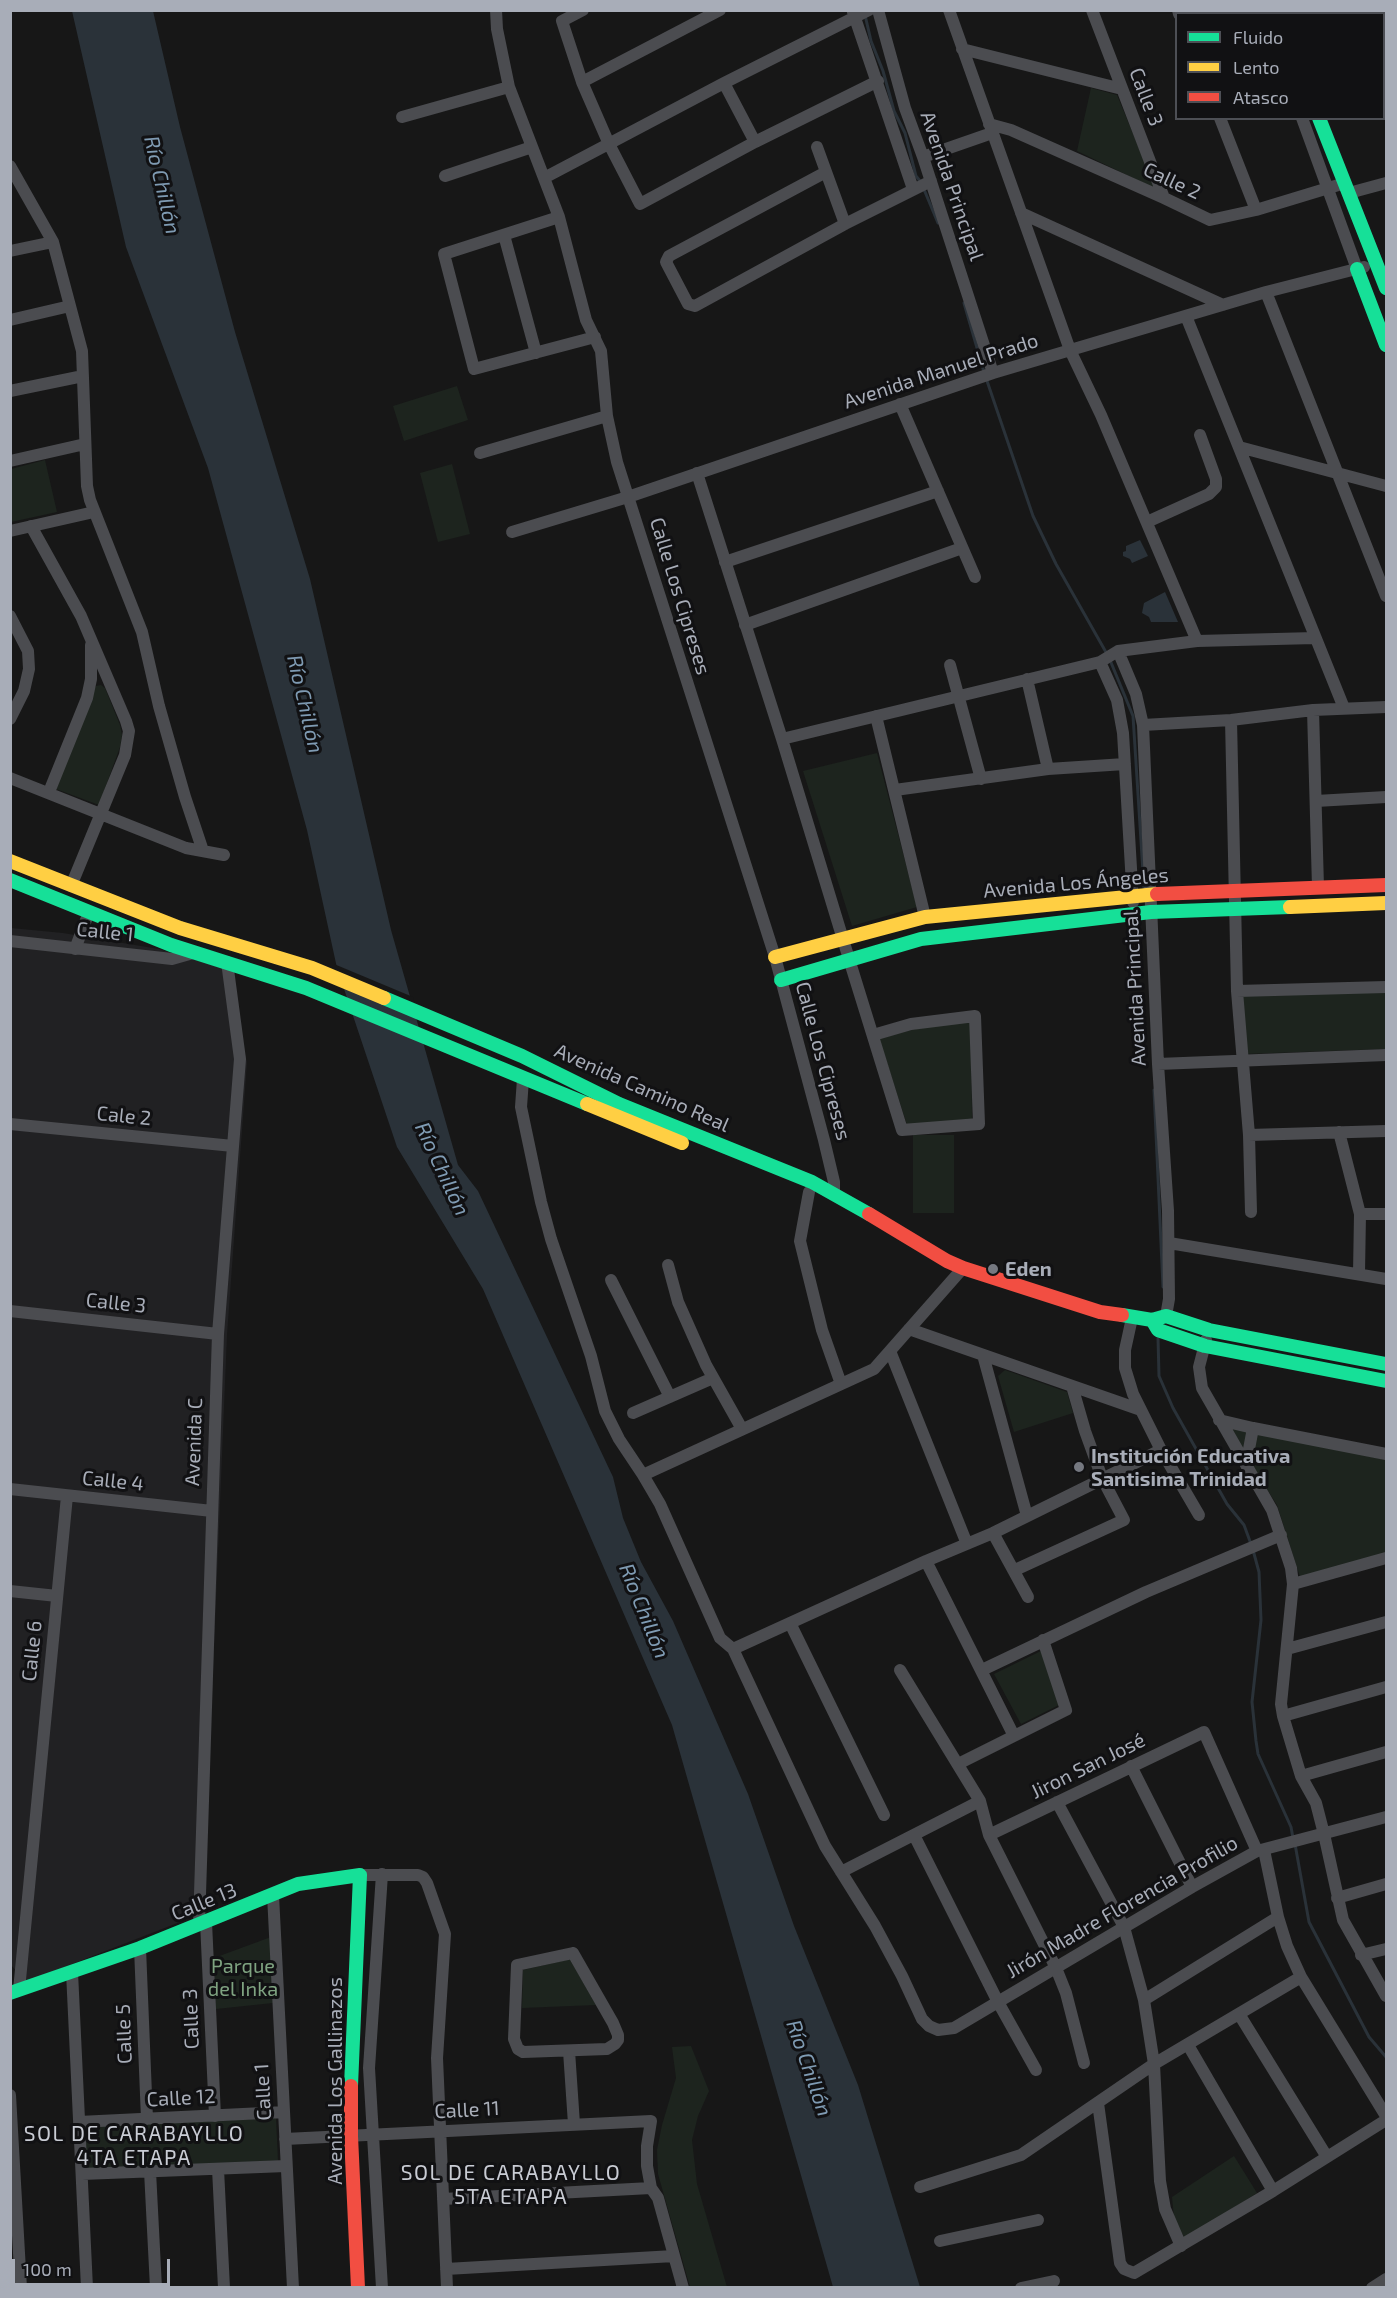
<!DOCTYPE html>
<html>
<head>
<meta charset="utf-8">
<style>
	body { margin:0 }
	#map { position:relative; width:1397px; height:2298px; overflow:hidden; background:#171717; font-family:"Exo 2",sans-serif }
	canvas { display:block }
	.frame { position:absolute; inset:0; border:12px solid #a8adb8; pointer-events:none }
	.legend { position:absolute; left:1175px; top:12px; width:210px; height:108px; box-sizing:border-box; background:#111113; border:2px solid #4d4f55; margin:0; padding:8px 10px; list-style:none; font-size:18px; color:#a8adb8 }
	.legend li { display:flex; align-items:center; gap:12px; height:30px }
	.legend b { width:30px; border:2px solid #4d4f55 }
	.scale { position:absolute; left:12px; top:2259px; width:158px; height:27px; box-sizing:border-box; border:3px solid #a8adb8; border-top:0; padding-left:8px; font-size:18px; line-height:21px; white-space:nowrap; color:#a8adb8; -webkit-text-stroke:4px #111113; paint-order:stroke }
</style>
</head>
<body>
<div id="map">
<canvas width="1397" height="2298"></canvas>
<div class="frame"></div>
<ul class="legend">
<li><b style="height:8px;background:#16e098"></b>Fluido</li>
<li><b style="height:8px;background:#ffcf43"></b>Lento</li>
<li><b style="height:8px;background:#f24e42"></b>Atasco</li>
</ul>
<div class="scale">100 m</div>
</div>
<script>
const g = document.querySelector('canvas').getContext('2d');
g.lineJoin = 'round';
function fill(path, color) { g.fillStyle = color; g.fill(path, 'evenodd'); }
const shape = rows => new Path2D(rows.map(r => 'M' + r).join(''));
function strokePath(path, color, width, dash) { g.strokeStyle = color; g.lineWidth = width; g.lineCap = dash ? 'butt' : 'round'; g.setLineDash(dash || []); g.stroke(path); }
function drawText(font, color, halo, rows, align = 'center') {
  g.font = font + ' "Exo 2",sans-serif'; g.lineWidth = 6; g.setLineDash([]); g.textBaseline = 'middle'; g.strokeStyle = halo; g.fillStyle = color; for (const [text, x, y, turn = 0] of rows) {
    g.save(); g.translate(x, y); g.rotate((+turn || 0) * Math.PI / 180); g.textAlign = isNaN(turn) ? turn : align; if (halo) g.strokeText(text, 0, 0); g.fillText(text, 0, 0); g.restore();
  }
}
fill(shape([
	[11,928,63,933,159,949,222,968,247,1062,227,1335,203,1913,26,1982,11,1965]
]), '#212123');
fill(shape([
	[1091,88,1117,95,1156,189,1077,151],
	[457,386,468,420,404,441,393,406],
	[45,460,57,512,11,522,11,469],
	[452,464,470,534,438,542,420,473],
	[101,685,105,688,120,725,122,735,120,747,99,805,56,789,94,689,96,686],
	[877,753,917,907,852,926,803,771],
	[1386,991,1386,1049,1244,1054,1243,996],
	[971,1021,972,1120,907,1125,879,1038,916,1029],
	[913,1135,954,1135,954,1213,913,1213],
	[1005,1370,1067,1392,1073,1413,1014,1432,998,1376],
	[1226,1425,1386,1460,1386,1553,1300,1577,1277,1505],
	[1041,1651,1059,1705,1021,1724,994,1674],
	[271,1937,273,2003,216,2009,214,1958],
	[570,1959,596,2005,522,2008,523,1970],
	[691,2046,709,2091,698,2116,692,2140,697,2184,727,2287,690,2287,658,2174,657,2150,662,2125,676,2078,672,2047],
	[276,2118,278,2161,86,2169,85,2127],
	[1234,2156,1257,2193,1185,2239,1174,2218,1172,2197]
]), '#1d241e');
fill(shape([
	[72,11,153,11,180,127,235,332,310,579,391,930,458,1165,478,1191,613,1477,623,1518,641,1562,673,1621,748,1794,794,1926,858,2085,920,2287,833,2287,672,1725,483,1289,397,1147,337,968,307,830,208,468,126,247],
	[1140,540,1148,556,1132,563,1130,559,1123,556,1123,552,1126,551,1126,546],
	[1165,592,1178,622,1151,622,1149,617,1142,613,1144,603]
]), '#2a3239');
fill(shape([
	[334,964,413,997,419,1019,334,969]
]), '#171717');
strokePath(shape([
	[865,15,871,41,883,71,894,111,905,133,916,176,920,181],
	[923,187,938,223],
	[964,303,984,372],
	[986,378,1033,516,1056,564,1107,654],
	[1110,660,1133,716,1144,888],
	[1154,1090,1163,1287],
	[1158,1338,1159,1376,1173,1408,1227,1504,1244,1525,1251,1544],
	[1253,1550,1259,1572,1261,1620,1252,1702,1256,1741,1258,1754,1291,1827,1293,1838],
	[1295,1844,1309,1922,1369,2037,1386,2057]
]), '#2a3239', 3);
strokePath(shape([
	[496,10,497,29,509,87,559,217,586,320,601,351,607,416,617,462,775,957,824,1140,834,1182,834,1193],
	[583,10,562,21,582,82,609,144,640,204,755,142,878,81],
	[878,10,905,108,923,157,993,373],
	[949,10,1070,350,1101,415,1197,641],
	[1092,10,1164,198],
	[1178,10,1179,14],
	[1369,10,1370,14],
	[1259,11,1347,10],
	[853,12,913,189],
	[1384,48,1386,55],
	[962,49,1122,89],
	[582,82,720,10],
	[724,83,755,142],
	[402,117,509,87],
	[1220,118,1256,210],
	[1302,118,1357,269],
	[989,124,1011,130,1164,198,1210,220,1256,210,1345,183],
	[817,147,845,224],
	[923,157,992,133],
	[10,166,53,242,82,351,87,486,90,500,142,632,159,706,185,797,203,851],
	[826,172,669,256,666,262,688,304,695,306,845,224,931,181],
	[445,176,532,147],
	[544,178,724,83,869,10],
	[1349,193,1386,183],
	[1021,213,1223,305],
	[559,217,444,254,474,369,595,337],
	[504,235,536,353],
	[10,251,53,242],
	[1266,292,1386,596],
	[1186,316,1344,708],
	[10,320,70,306],
	[10,391,83,376],
	[900,404,975,577],
	[1239,447,1386,486],
	[480,453,607,416],
	[10,461,85,444],
	[697,473,782,739,849,959,902,1130,979,1124,975,1016,911,1024,873,1035],
	[1147,522,1209,494,1216,487,1216,479,1200,435],
	[31,526,81,616,126,721,129,731,125,755,71,886],
	[10,531,94,512],
	[512,532,628,497,993,373,1266,292,1364,267],
	[725,562,938,491],
	[10,616,28,651,29,669,24,691,10,719],
	[745,625,962,548],
	[1118,651,1136,694,1143,725,1158,1064,1168,1211,1169,1299,1166,1316],
	[950,665,981,779],
	[1027,679,1048,769],
	[1313,710,1318,887],
	[876,716,925,917],
	[1231,720,1237,991,1249,1135,1251,1212],
	[1143,725,1231,720,1313,710,1386,707],
	[782,739,1100,662],
	[10,778,186,848,224,855],
	[895,790,1048,769,1125,764],
	[49,792,87,698,91,679,91,645],
	[1316,801,1386,797],
	[1133,902,1123,733,1117,700,1100,662,1118,651,1197,641,1315,638],
	[10,941,172,959,193,953],
	[75,949,89,912],
	[1237,991,1386,987],
	[1158,1064,1386,1055],
	[523,1079,521,1107,541,1202,551,1239,591,1356,605,1411,619,1439,643,1475,660,1504,720,1638,733,1649,825,1846,875,1926,902,1976,922,2019,929,2026,938,2030,954,2028,1192,1887,1257,1851,1386,1817],
	[10,1124,233,1146],
	[1339,1132,1360,1214,1359,1273],
	[1249,1135,1386,1131],
	[809,1192,800,1241,822,1330,841,1384],
	[1360,1214,1386,1214],
	[1169,1243,1386,1279],
	[668,1265,678,1302,706,1365,742,1429],
	[611,1280,670,1397],
	[10,1311,218,1334],
	[1132,1318,1125,1350,1125,1368,1133,1394,1161,1450,1199,1515],
	[909,1329,1141,1410],
	[1206,1340,1199,1367,1202,1388,1272,1510,1291,1568,1293,1584,1281,1704,1283,1716,1301,1776,1316,1803,1324,1834,1343,1920,1386,1996],
	[890,1351,967,1544],
	[983,1355,1027,1516],
	[633,1413,713,1378],
	[1219,1420,1253,1428,1386,1454],
	[1246,1465,1253,1428],
	[643,1475,874,1369,963,1268],
	[10,1489,212,1511],
	[993,1533,1028,1597],
	[926,1561,1014,1736],
	[1015,1570,1124,1520,1102,1478,1085,1431,1072,1386],
	[1293,1584,1386,1558],
	[10,1591,57,1596],
	[790,1623,884,1815],
	[733,1649,926,1561,993,1533,1161,1450],
	[1287,1649,1386,1622],
	[900,1670,980,1801,989,1835,1056,1968,1066,1993,1084,2063],
	[982,1670,1146,1592,1281,1535],
	[1283,1716,1386,1687],
	[958,1764,1066,1710,1043,1640],
	[1131,1766,1192,1887],
	[1301,1776,1386,1752],
	[1057,1802,1124,1927,1144,2000,1154,2064,1160,2181,1165,2209,1181,2246],
	[914,1835,998,2002,1036,2070],
	[989,1835,1204,1732,1257,1851],
	[1264,1850,1278,1917,1287,1946,1301,1977,1386,2116],
	[841,1872,980,1801],
	[360,1875,418,1875,423,1877,427,1883,445,1934,437,2058,447,2288],
	[273,1895,293,2288],
	[1337,1898,1386,1884],
	[206,1922,215,2116],
	[199,1925,218,1334,240,1059,227,962],
	[140,1948,147,2119],
	[573,1953,613,2023,618,2035,618,2040,615,2044,607,2049,523,2052,518,2049,514,2039,517,1965,573,1953],
	[1361,1955,1386,1949],
	[72,1972,87,2288],
	[19,1990,67,1496],
	[1144,2000,1278,1917],
	[1239,2014,1327,2157],
	[1188,2045,1273,2191],
	[569,2051,574,2124],
	[10,2095,21,2288],
	[1098,2103,1120,2263,1124,2269,1134,2273,1273,2191,1386,2120],
	[79,2122,284,2112],
	[285,2139,651,2121,647,2146,647,2166,651,2188,658,2198,683,2288],
	[218,2169,224,2288],
	[150,2171,156,2288],
	[82,2174,286,2166],
	[920,2187,1021,2155,1154,2064,1301,1977],
	[443,2199,651,2188],
	[940,2241,1038,2220],
	[446,2269,674,2256],
	[382,2288,369,2068,382,1874],
	[1021,2288,1054,2281],
	[1372,2288,1386,2279]
]), '#4b4c50', 12);
strokePath(shape([
	[1276,10,1278,14],
	[1319,118,1386,288],
	[1357,269,1386,345],
	[10,880,171,945,306,988,587,1104],
	[781,980,921,939,1151,912,1290,907],
	[384,998,522,1056,619,1104,812,1182,869,1214],
	[1122,1315,1152,1320,1166,1316,1209,1330,1386,1364],
	[1152,1320,1158,1330,1205,1346,1386,1381],
	[10,1993,140,1948,298,1884,360,1875,351,2086]
]), '#16e098', 14);
strokePath(shape([
	[10,861,180,928,312,968,384,998],
	[1290,907,1386,903],
	[775,957,925,917,1157,894],
	[587,1104,682,1143]
]), '#ffcf43', 14);
strokePath(shape([
	[1157,894,1386,885],
	[869,1214,947,1261,963,1268,1100,1312,1122,1315],
	[351,2086,351,2136,358,2288]
]), '#f24e42', 14);
for (const [x, y, r, color] of [
	[993,1269,6,"#757880"],
	[1079,1467,6,"#757880"]
]) { const dot = new Path2D(); dot.arc(x, y, r, 0, 2 * Math.PI); g.fillStyle = color; g.fill(dot); strokePath(dot, '#111113', 2); }
drawText('20px', '#a8adb8', '#111113', [
	["Calle 3",1146,97,69],
	["Calle 2",1172,181,25],
	["Avenida Principal",952,186,71],
	["Avenida Manuel Prado",941,371,-18],
	["Calle Los Cipreses",680,596,73],
	["Avenida Los Ángeles",1076,883,-5],
	["Calle 1",105,932,6],
	["Avenida Principal",1135,988,-93],
	["Calle Los Cipreses",823,1061,75],
	["Avenida Camino Real",642,1088,24],
	["Cale 2",124,1116,6],
	["Calle 3",116,1303,6],
	["Avenida C",194,1442,-88],
	["Calle 4",113,1481,6],
	["Calle 6",32,1651,-84],
	["Jiron San José",1088,1766,-26],
	["Calle 13",204,1902,-22],
	["Jirón Madre Florencia Profilio",1122,1907,-30],
	["Calle 3",191,2019,-92],
	["Calle 5",124,2034,-92],
	["Avenida Los Gallinazos",335,2081,-90],
	["Calle 1",263,2092,-93],
	["Calle 12",181,2098,-3],
	["Calle 11",467,2110,-3]
]);
drawText('bold 20px', '#a8adb8', '#111113', [
	["Eden",1005,1269],
	["Institución Educativa",1091,1456],
	["Santisima Trinidad",1091,1479]
], 'left');
drawText('20px', '#7fa381', '#111113', [
	["Parque",243,1966],
	["del Inka",243,1989]
]);
drawText('italic 21px', '#7f9bb3', '#111113', [
	["Río Chillón",162,185,77],
	["Río Chillón",305,704,77],
	["Río Chillón",442,1169,65],
	["Río Chillón",644,1611,68],
	["Río Chillón",809,2068,71]
]);
g.letterSpacing = '1.5px';
drawText('21px', '#c9ccd4', '#111113', [
	["SOL DE CARABAYLLO",134,2134],
	["4TA ETAPA",134,2158],
	["SOL DE CARABAYLLO",511,2173],
	["5TA ETAPA",511,2197]
]);
g.letterSpacing = '0px';
</script>
</body>
</html>
